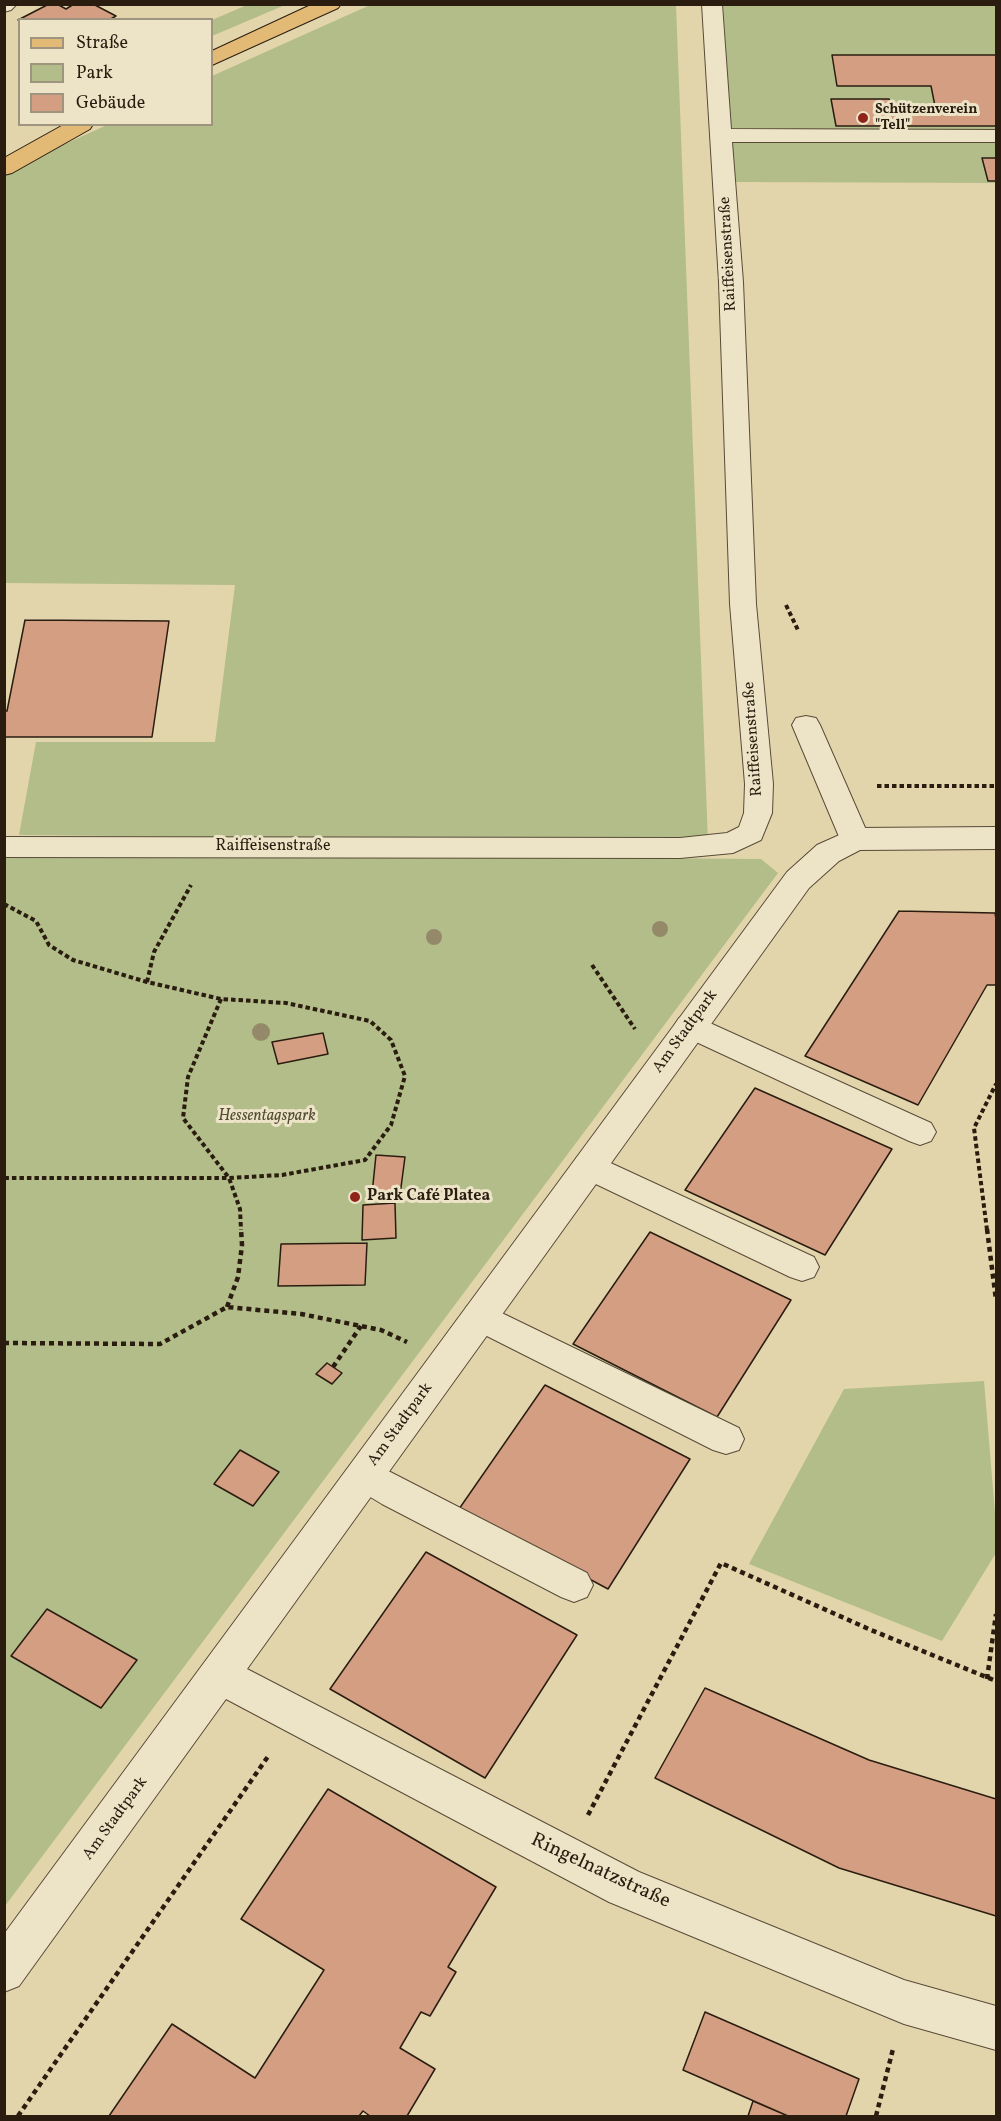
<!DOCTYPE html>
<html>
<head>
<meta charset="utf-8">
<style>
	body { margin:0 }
	#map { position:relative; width:1001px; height:2121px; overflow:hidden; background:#e3d5ab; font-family:Vollkorn,serif }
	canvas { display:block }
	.frame { position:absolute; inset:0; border:6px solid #2a1d10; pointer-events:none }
	.legend { position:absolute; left:18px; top:18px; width:195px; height:108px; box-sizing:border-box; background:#ede4c8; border:2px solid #9f947e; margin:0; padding:8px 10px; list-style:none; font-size:18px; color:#2a1d10 }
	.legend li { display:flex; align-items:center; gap:12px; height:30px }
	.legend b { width:30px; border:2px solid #9f947e }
</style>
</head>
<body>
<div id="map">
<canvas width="1001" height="2121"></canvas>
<div class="frame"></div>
<ul class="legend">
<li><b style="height:8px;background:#e2ba76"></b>Straße</li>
<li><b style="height:16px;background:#b2bd8a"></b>Park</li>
<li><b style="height:16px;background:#d39e81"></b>Gebäude</li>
</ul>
</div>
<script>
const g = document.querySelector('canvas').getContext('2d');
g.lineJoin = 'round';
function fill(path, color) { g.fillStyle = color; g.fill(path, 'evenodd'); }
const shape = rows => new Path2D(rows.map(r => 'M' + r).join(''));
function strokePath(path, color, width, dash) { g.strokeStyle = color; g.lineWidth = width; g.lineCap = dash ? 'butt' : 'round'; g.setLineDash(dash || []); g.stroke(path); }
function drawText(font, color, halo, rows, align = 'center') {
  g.font = font + ' Vollkorn,serif'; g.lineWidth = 6; g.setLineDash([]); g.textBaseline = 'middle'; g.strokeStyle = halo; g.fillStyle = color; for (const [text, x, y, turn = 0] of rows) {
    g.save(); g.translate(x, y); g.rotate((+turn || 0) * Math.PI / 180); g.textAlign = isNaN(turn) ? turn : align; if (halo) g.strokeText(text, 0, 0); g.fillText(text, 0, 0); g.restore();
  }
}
fill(shape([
	[247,5,285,5,212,36,212,20],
	[370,5,676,5,708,842,19,835,36,742,215,742,235,585,5,583,4,176,32,159,107,125,212,124,212,76],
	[723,5,996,5,996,183,733,182],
	[5,853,761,859,778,873,5,1906],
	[984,1381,996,1525,996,1553,942,1641,749,1564,844,1389]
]), '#b2bd8a');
const building = shape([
	[49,4,57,4,66,9,74,4,93,4,116,16,109,20,18,20,49,4],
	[832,55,996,55,996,126,836,126,831,99,889,99,891,106,935,106,931,86,837,86,832,55],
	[982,158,996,158,996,181,988,181,982,158],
	[25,620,169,621,152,737,4,737,4,711,7,711,25,620],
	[899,911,995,913,996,919,996,985,987,985,918,1105,805,1056,899,911],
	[323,1033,328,1054,278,1064,272,1042,323,1033],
	[755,1088,892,1149,825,1255,685,1190,755,1088],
	[376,1155,405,1157,400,1195,372,1194,376,1155],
	[395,1203,396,1238,362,1240,363,1205,395,1203],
	[650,1232,791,1300,717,1417,573,1344,650,1232],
	[367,1243,365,1285,278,1286,281,1244,367,1243],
	[327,1363,342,1373,332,1384,316,1374,327,1363],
	[545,1385,690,1459,608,1589,459,1509,545,1385],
	[240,1450,279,1472,253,1506,214,1484,240,1450],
	[426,1552,577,1635,485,1778,330,1689,426,1552],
	[47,1609,137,1660,101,1708,11,1656,47,1609],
	[705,1688,869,1760,996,1799,996,1916,839,1868,655,1778,705,1688],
	[328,1789,496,1887,448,1967,456,1972,430,2016,421,2012,400,2048,435,2069,407,2116,370,2116,363,2111,359,2116,109,2116,172,2024,255,2078,324,1970,241,1919,328,1789],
	[705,2012,859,2079,846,2116,788,2116,683,2070,705,2012],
	[753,2101,788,2116,748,2116,753,2101]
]);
fill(building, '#d39e81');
strokePath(building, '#2a1d10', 1.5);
const service = shape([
	[702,4,722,4,731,129,996,130,996,142,732,142,743,282,756,604,773,784,772,813,761,840,733,853,680,858,4,857,4,837,680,838,727,833,739,827,744,813,745,784,730,604,719,282,702,4],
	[806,716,816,718,820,725,870,839,865,846,855,849,845,846,840,839,792,725,796,718,806,716],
	[690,1014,931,1123,936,1132,931,1141,920,1145,909,1141,679,1034,674,1026,679,1018,690,1014],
	[589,1153,814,1257,819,1267,814,1277,802,1281,790,1277,577,1175,573,1166,577,1157,589,1153],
	[479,1302,739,1428,744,1439,739,1450,726,1454,713,1450,467,1326,462,1316,467,1306,479,1302],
	[365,1459,587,1573,593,1585,587,1597,574,1602,561,1597,382,1504,352,1486,347,1475,352,1464,365,1459]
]);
const minor = shape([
	[4,4,17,4,11,10,4,12,4,4],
	[996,827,996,849,860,850,839,861,809,888,247,1669,639,1872,904,1980,996,2006,996,2050,904,2024,609,1902,226,1699,19,1986,4,1992,4,1934,787,872,817,845,855,828,996,827]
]);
const primary = shape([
	[313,4,341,4,338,8,212,65,212,51,313,4],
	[65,124,93,124,90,129,12,173,4,175,4,158,65,124]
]);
strokePath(service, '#584b37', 2);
strokePath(minor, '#584b37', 2);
strokePath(primary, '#2a1d10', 2);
strokePath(shape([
	[786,605,798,630],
	[877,786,996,786],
	[4,904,36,921,49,945,73,960,147,982,221,999,286,1003,370,1021,391,1040,405,1076,391,1125,365,1160,282,1175,229,1178,4,1178],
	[592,965,635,1029],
	[147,982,154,952,191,885],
	[221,999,188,1077,183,1118,229,1178,240,1209,241,1230],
	[987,1230,974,1128,996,1084]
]), '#2a1d10', 4, [4.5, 3]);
strokePath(shape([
	[987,1229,996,1300],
	[227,1307,238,1277,242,1245,241,1229],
	[4,1343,160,1344,227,1307,301,1314,381,1330,407,1342],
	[333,1367,361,1326],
	[987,1679,996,1614],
	[588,1815,721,1563,871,1630,996,1681],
	[18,2116,269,1755],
	[876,2116,893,2049]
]), '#2a1d10', 4.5, [5, 4]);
fill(service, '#ede4c8');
fill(minor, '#ede4c8');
fill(primary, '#e2ba76');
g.fillStyle = '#948a6a';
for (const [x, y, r] of [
	[660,929,8],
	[434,937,8],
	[261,1032,9]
]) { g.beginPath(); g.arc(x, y, r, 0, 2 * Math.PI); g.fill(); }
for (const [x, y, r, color] of [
	[863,118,6,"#8f2418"],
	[355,1197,6,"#8f2418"]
]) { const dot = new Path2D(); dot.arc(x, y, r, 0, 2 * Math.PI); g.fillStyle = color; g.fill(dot); strokePath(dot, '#ede4c8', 2); }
drawText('bold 14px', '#2a1d10', '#ede4c8', [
	["Schützenverein",875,110],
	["\"Tell\"",875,126]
], 'left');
drawText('16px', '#2a1d10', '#ede4c8', [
	["Raiffeisenstraße",729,254,-93],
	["Raiffeisenstraße",754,739,-94],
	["Raiffeisenstraße",273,847],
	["Am Stadtpark",686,1032,-54],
	["Am Stadtpark",401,1425,-54],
	["Am Stadtpark",116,1819,-54]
]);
drawText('italic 16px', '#534d35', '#ede4c8', [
	["Hessentagspark",267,1117]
]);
drawText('bold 16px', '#2a1d10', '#ede4c8', [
	["Park Café Platea",367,1197]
], 'left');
drawText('20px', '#2a1d10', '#ede4c8', [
	["Ringelnatzstraße",600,1872,25]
]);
</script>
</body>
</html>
